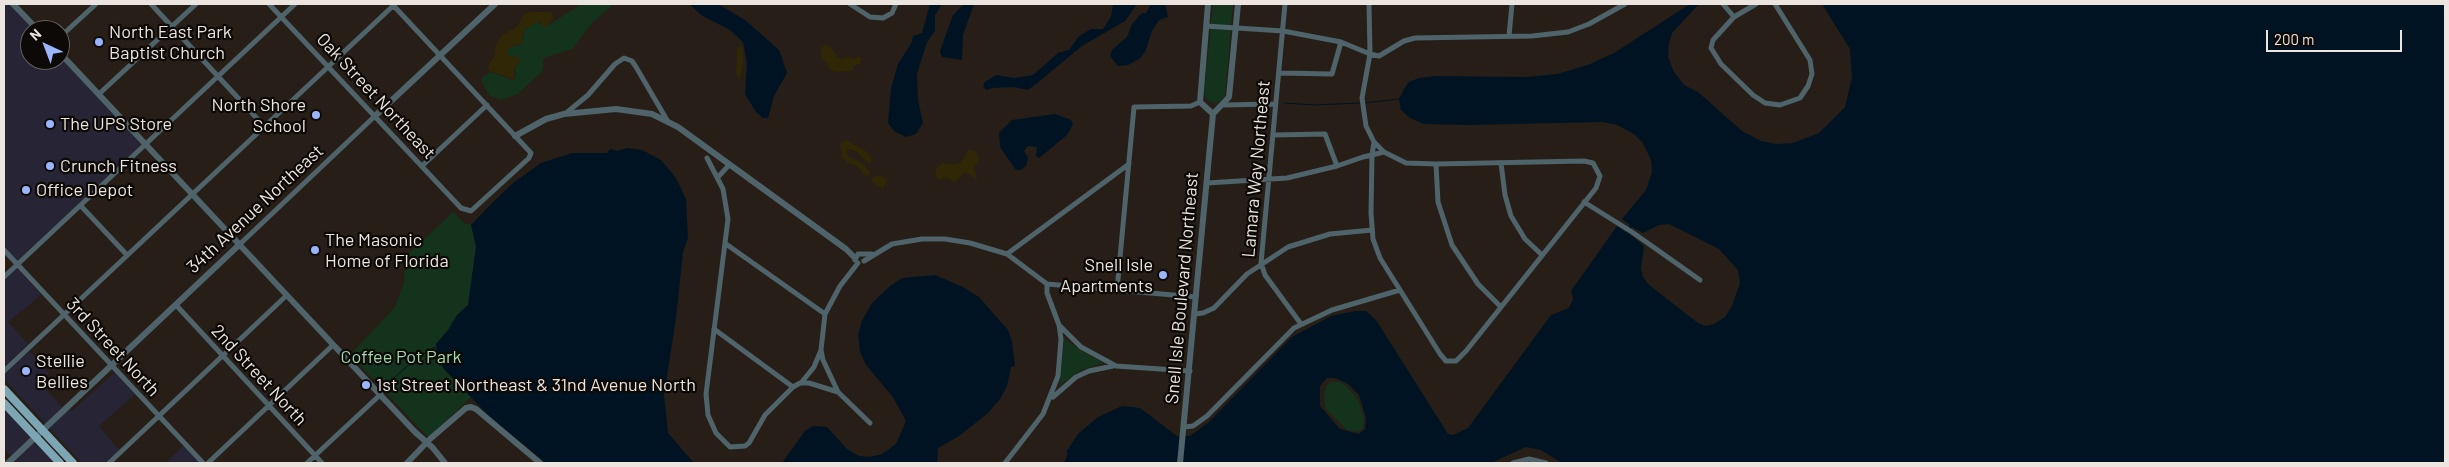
<!DOCTYPE html>
<html>
<head>
<meta charset="utf-8">
<style>
	body { margin:0 }
	#map { position:relative; width:2449px; height:467px; overflow:hidden; background:#271e17; font-family:Barlow,sans-serif }
	canvas { display:block }
	.frame { position:absolute; inset:0; border:5px solid #ebe4df; pointer-events:none }
	.north { position:absolute; left:20px; top:20px; width:50px; height:50px; box-sizing:border-box; background:#0d0906; border:1px solid #66615d; border-radius:50%; rotate:317deg; font-size:14px; font-weight:700; line-height:20px; text-align:center; color:#ebe4df }
	.north::after { content:''; display:block; margin:auto; width:18px; height:22px; background:#9ab5fd; clip-path:polygon(50% 0,100% 100%,50% 72%,0 100%) }
	.scale { position:absolute; left:2266px; top:30px; width:136px; height:22px; box-sizing:border-box; border:2px solid #ebe4df; border-top:0; padding-left:6px; font-size:15px; line-height:18px; white-space:nowrap; color:#ebe4df; -webkit-text-stroke:4px #0d0906; paint-order:stroke }
</style>
</head>
<body>
<div id="map">
<canvas width="2449" height="467"></canvas>
<div class="frame"></div>
<div class="north">N</div>
<div class="scale">200 m</div>
</div>
<script>
const g = document.querySelector('canvas').getContext('2d');
g.lineJoin = 'round';
function fill(path, color) { g.fillStyle = color; g.fill(path, 'evenodd'); }
const shape = rows => new Path2D(rows.map(r => 'M' + r).join(''));
function strokePath(path, color, width, dash) { g.strokeStyle = color; g.lineWidth = width; g.lineCap = dash ? 'butt' : 'round'; g.setLineDash(dash || []); g.stroke(path); }
function drawText(font, color, halo, rows, align = 'center') {
  g.font = font + ' Barlow,sans-serif'; g.lineWidth = 4.5; g.setLineDash([]); g.textBaseline = 'middle'; g.strokeStyle = halo; g.fillStyle = color; for (const [text, x, y, turn = 0] of rows) {
    g.save(); g.translate(x, y); g.rotate((+turn || 0) * Math.PI / 180); g.textAlign = isNaN(turn) ? turn : align; if (halo) g.strokeText(text, 0, 0); g.fillText(text, 0, 0); g.restore();
  }
}
fill(shape([
	[4,4,10,4,35,30,30,30,30,60,60,60,60,57,143,143,17,261,4,247],
	[17,268,41,295,8,322,28,344,4,367,4,281],
	[29,351,49,373,41,381,41,384,63,408,46,424,4,379,4,374],
	[115,372,135,394,99,426,119,450,105,463,82,463,49,428,69,409,72,411],
	[4,407,32,437,11,456,4,448],
	[35,441,56,463,17,463,15,460],
	[183,446,200,463,166,463]
]), '#272535');
fill(shape([
	[581,4,614,4,592,23,572,49,543,58,543,70,518,94,501,100,490,96,482,83,482,77,491,72,513,80,516,77,515,68,520,62,518,57,508,56,507,51,513,46,522,44,524,30,538,21,542,26,549,25],
	[1213,4,1233,4,1225,96,1217,103,1209,101,1204,94],
	[453,212,464,223,471,225,474,232,476,247,468,305,457,315,448,330,436,344,435,351,444,369,471,397,431,435,427,436,350,355,395,307,404,282,405,267,402,260],
	[1064,339,1085,353,1104,363,1081,370,1060,385],
	[1330,382,1339,382,1346,386,1358,400,1364,418,1363,428,1358,432,1347,430,1325,408,1324,395,1326,386]
]), '#14331c');
fill(shape([
	[530,12,549,12,553,14,553,19,546,27,542,26,540,21,526,28,523,32,522,44,513,46,508,50,508,56,518,57,521,60,514,70,515,80,489,71,488,66,495,55,495,47,502,35,518,26,523,15],
	[825,45,829,46,839,59,849,57,854,59,859,56,862,59,860,64,853,66,853,71,837,72,829,69,827,62,822,60,821,48],
	[741,46,743,48,743,65,740,80,736,75,737,48],
	[846,140,869,153,872,160,870,164,854,150,848,149,846,152,850,158,862,163,870,172,869,175,865,176,859,167,848,163,842,157,840,144],
	[968,150,973,150,978,155,979,160,973,168,978,180,965,172,954,183,947,177,938,180,935,174,937,167,943,163,954,164,961,162],
	[880,175,888,180,883,188,871,182,873,177]
]), '#2f2705');
fill(shape([
	[689,4,718,4,745,20,779,50,787,73,774,96,768,118,763,118,756,112,745,94,747,63,743,42,730,30,701,15],
	[930,4,942,4,935,15,935,31,927,42,917,74,918,100,923,123,916,134,906,137,894,131,888,123,891,88,898,64,912,42,913,36,922,33],
	[964,4,974,4,963,35,962,60,942,57,940,51,953,15],
	[1113,4,1137,4,1125,21,1082,46,1036,84,1028,90,1014,87,993,88,986,90,983,86,985,82,996,75,1014,78,1033,75,1058,53,1069,50,1079,36,1091,29,1103,29,1111,17],
	[1151,4,1165,4,1168,17,1159,20,1152,31,1145,52,1139,59,1128,65,1118,66,1110,56,1112,50,1127,37,1132,24,1142,13,1146,13],
	[1690,4,1699,4,1672,33,1669,43,1668,57,1674,72,1684,85,1698,92,1742,131,1761,141,1776,144,1793,143,1819,133,1845,107,1852,78,1850,49,1822,4,2445,4,2445,463,1562,463,1541,450,1526,447,1491,463,1064,463,1068,453,1066,452,1078,434,1098,417,1122,406,1140,408,1177,436,1190,436,1209,422,1292,337,1331,316,1355,311,1366,311,1376,320,1448,434,1453,435,1468,428,1551,315,1569,308,1573,299,1571,291,1617,226,1625,232,1627,231,1630,225,1622,219,1646,190,1652,172,1651,160,1643,143,1634,134,1617,125,1603,122,1470,125,1424,124,1410,118,1401,110,1399,99,1404,89,1409,82,1419,78,1436,76,1527,77,1557,74,1588,65,1614,53],
	[1669,224,1719,249,1738,270,1740,283,1732,306,1725,317,1714,324,1706,326,1698,323,1649,285,1643,277,1641,268,1644,246,1627,232,1632,227,1643,233,1659,225],
	[1327,378,1335,378,1348,384,1359,395,1366,418,1365,429,1359,434,1340,429,1320,406,1320,386],
	[1055,114,1071,120,1073,125,1067,135,1039,158,1036,156,1037,147,1028,146,1024,151,1028,158,1026,166,1021,170,1016,170,1000,147,999,133,1012,120],
	[627,148,642,150,661,160,676,178,686,199,688,238,683,252,676,318,664,395,668,433,694,463,546,463,489,416,444,369,438,359,436,344,448,330,457,315,468,305,476,247,471,225,487,208,513,183,541,163,572,153,607,153,610,149,617,151],
	[935,275,963,287,979,297,1008,330,1012,341,1015,366,1011,367,1007,386,1000,399,988,413,959,436,938,448,937,463,782,463,805,431,813,426,827,427,847,449,859,456,870,457,882,454,896,444,906,421,893,397,866,365,860,352,858,335,862,321,872,303,890,286,902,278]
]), '#001323');
strokePath(shape([
	[1284,103,1315,105,1360,103],
	[1364,103,1399,99],
	[382,389,415,359,435,347]
]), '#001323', 1);
strokePath(shape([
	[151,4,264,126],
	[269,4,461,208,471,211,529,158,531,153,392,4],
	[850,4,870,17,883,18,892,13,896,4],
	[1285,4,1261,263,1265,275,1301,324],
	[1723,4,1734,17],
	[1756,4,1734,17,1713,40,1711,48,1721,64,1753,95,1765,103,1780,105,1800,98,1808,86,1812,74,1810,60,1775,4],
	[1206,26,1283,31,1341,42,1370,54,1369,4],
	[1509,36,1512,4],
	[60,37,96,4],
	[1279,73,1332,74,1341,42],
	[99,94,196,4],
	[1223,105,1275,104],
	[565,114,588,95,615,64,624,58,632,61,636,67,667,120],
	[1273,135,1325,134,1337,166],
	[1374,142,1384,152],
	[707,158,723,189,728,219,706,394,708,415,716,433,730,447,745,446,749,443,765,415,793,387,800,383,809,383,838,392],
	[1501,163,1505,195,1511,216,1525,239,1542,255],
	[1436,164,1438,202,1452,245,1478,284,1501,307],
	[422,166,487,105],
	[719,176,729,165],
	[1207,183,1287,178,1337,166,1363,157,1372,155,1384,152,1406,163,1436,164,1584,161,1593,163,1600,176,1596,188,1466,351,1456,361,1446,361,1440,354,1380,258,1373,239,1371,213,1372,155,1374,142,1366,126,1362,98,1370,54,1379,56,1404,41,1415,38,1532,36,1568,32,1589,24,1625,4],
	[1584,202,1632,232,1700,280],
	[81,206,127,255],
	[240,244,375,116],
	[726,244,825,314],
	[4,250,203,463],
	[1007,254,1129,164],
	[855,260,858,254,872,254],
	[864,261,892,244,922,239,945,239,970,243,1007,254,1047,284,1196,297],
	[858,263,840,286,825,314,821,350,823,360,838,392,870,423],
	[4,277,295,4],
	[1117,290,1134,107,1191,106,1200,102],
	[176,305,322,463],
	[1195,314,1203,313,1214,308,1247,274,1288,247,1330,234,1372,230],
	[1059,325,1081,347,1116,366,1190,371],
	[714,329,793,387],
	[4,371,395,4],
	[801,383,814,367,821,350],
	[1053,397,1076,377,1089,371,1113,366],
	[1184,427,1193,426,1207,416,1294,328,1332,310,1400,290],
	[109,463,287,295],
	[208,463,333,345],
	[307,463,381,394],
	[1005,463,1043,414,1058,376,1061,339,1059,325,1047,293,1047,284],
	[1513,463,1529,459,1546,463]
]), '#4f636a', 5);
strokePath(shape([
	[13,4,38,30],
	[1208,4,1200,102,1213,114],
	[60,53,415,432,433,448,445,463],
	[375,116,495,4],
	[515,136,546,119,564,114,616,109,652,114,678,127,846,249,855,258],
	[8,463,240,244],
	[407,463,430,439,466,408,471,407,476,409,540,463],
	[1180,463,1213,114,1229,97,1238,4]
]), '#4f636a', 6);
strokePath(shape([
	[4,389,73,463],
	[4,403,60,463]
]), '#7da6b5', 8);
for (const [x, y, r, color] of [
	[99,42,5,"#9ab5fd"],
	[316,115,5,"#9ab5fd"],
	[50,124,5,"#9ab5fd"],
	[50,166,5,"#9ab5fd"],
	[26,190,5,"#9ab5fd"],
	[315,250,5,"#9ab5fd"],
	[1163,275,5,"#9ab5fd"],
	[26,371,5,"#9ab5fd"],
	[366,385,5,"#9ab5fd"]
]) { const dot = new Path2D(); dot.arc(x, y, r, 0, 2 * Math.PI); g.fillStyle = color; g.fill(dot); strokePath(dot, '#0d0906', 2); }
drawText('18px', '#ebe4df', '#0d0906', [
	["North East Park",109,32],
	["Baptist Church",109,53],
	["North Shore",306,105,"right"],
	["School",306,126,"right"],
	["The UPS Store",60,124],
	["Crunch Fitness",60,166],
	["Office Depot",36,190],
	["The Masonic",325,240],
	["Home of Florida",325,261],
	["Snell Isle",1153,265,"right"],
	["Apartments",1153,286,"right"],
	["Stellie",36,361],
	["Bellies",36,382],
	["1st Street Northeast & 31nd Avenue North",376,385]
], 'left');
drawText('18px', '#ebe4df', '#0d0906', [
	["Oak Street Northeast",376,96,47],
	["Lamara Way Northeast",1256,169,-85],
	["34th Avenue Northeast",255,209,-43],
	["Snell Isle Boulevard Northeast",1182,288,-85],
	["3rd Street North",113,347,47],
	["2nd Street North",259,375,47]
]);
drawText('18px', '#a0daab', '#0d0906', [
	["Coffee Pot Park",401,357]
]);
</script>
</body>
</html>
